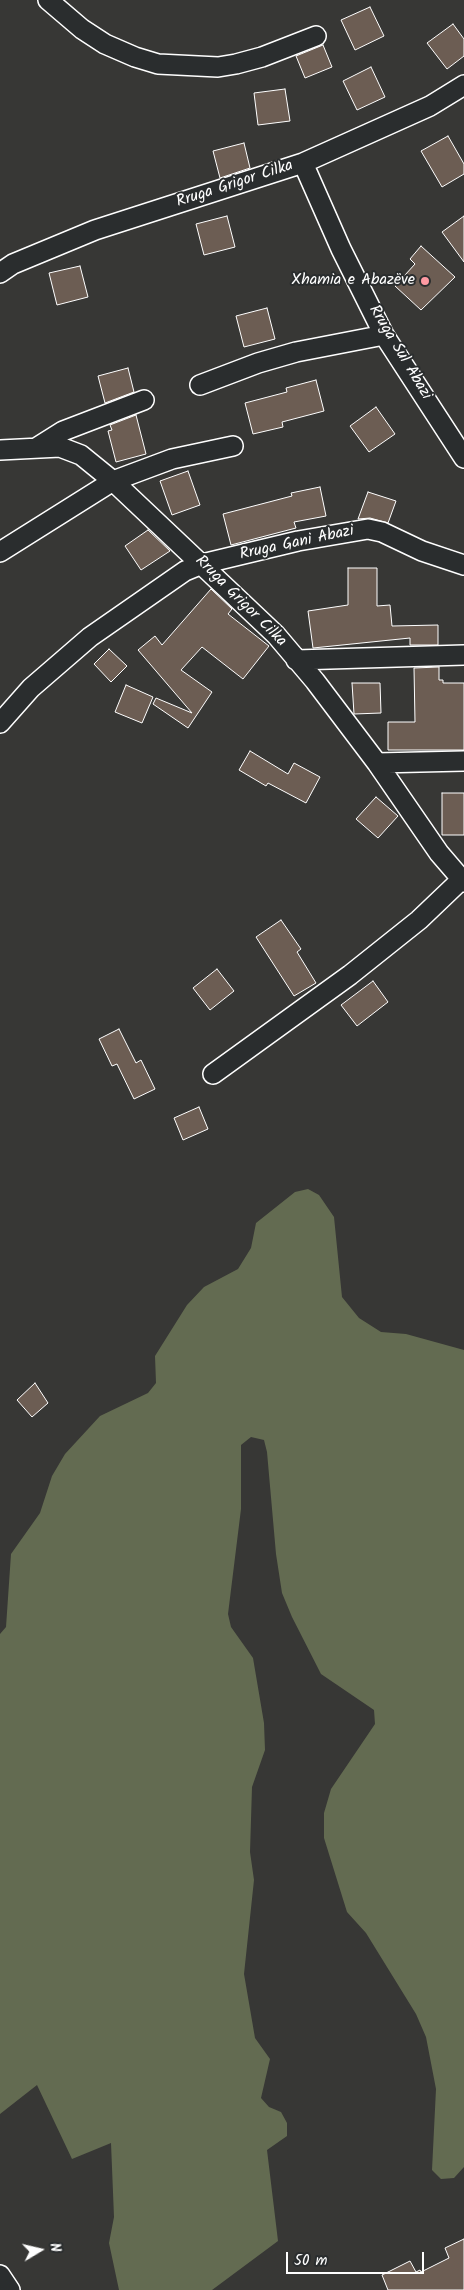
<!DOCTYPE html>
<html>
<head>
<meta charset="utf-8">
<style>
	body { margin:0 }
	#map { position:relative; width:464px; height:2290px; overflow:hidden; background:#373735; font-family:Kalam,sans-serif }
	canvas { display:block }
	.north { position:absolute; left:15px; top:2225px; width:50px; height:50px; -webkit-text-stroke:4px #2a2d2e; paint-order:stroke; rotate:81deg; font-size:14px; font-weight:700; line-height:20px; text-align:center; color:#fff }
	.north::after { content:''; display:block; margin:auto; width:18px; height:22px; background:#fff; clip-path:polygon(50% 0,100% 100%,50% 72%,0 100%) }
	.scale { position:absolute; left:286px; top:2252px; width:138px; height:22px; box-sizing:border-box; border:2px solid #fff; border-top:0; padding-left:6px; font-size:15px; line-height:18px; white-space:nowrap; color:#fff; -webkit-text-stroke:4px #2a2d2e; paint-order:stroke }
</style>
</head>
<body>
<div id="map">
<canvas width="464" height="2290"></canvas>
<div class="north">N</div>
<div class="scale">50 m</div>
</div>
<script>
const g = document.querySelector('canvas').getContext('2d');
g.lineJoin = 'round';
function fill(path, color) { g.fillStyle = color; g.fill(path, 'evenodd'); }
const shape = rows => new Path2D(rows.map(r => 'M' + r).join(''));
function strokePath(path, color, width, dash) { g.strokeStyle = color; g.lineWidth = width; g.lineCap = dash ? 'butt' : 'round'; g.setLineDash(dash || []); g.stroke(path); }
function drawText(font, color, halo, rows, align = 'center') {
  g.font = font + ' Kalam,sans-serif'; g.lineWidth = 4; g.setLineDash([]); g.textBaseline = 'middle'; g.strokeStyle = halo; g.fillStyle = color; for (const [text, x, y, turn = 0] of rows) {
    g.save(); g.translate(x, y); g.rotate((+turn || 0) * Math.PI / 180); g.textAlign = isNaN(turn) ? turn : align; if (halo) g.strokeText(text, 0, 0); g.fillText(text, 0, 0); g.restore();
  }
}
fill(shape([
	[308,1189,319,1195,334,1217,342,1297,359,1318,381,1332,406,1334,464,1350,464,2167,454,2178,441,2179,432,2170,436,2089,426,2037,416,2014,366,1933,347,1912,324,1838,324,1813,331,1789,375,1724,374,1710,321,1674,292,1617,282,1593,276,1554,267,1452,264,1440,251,1437,241,1445,241,1509,228,1614,231,1627,253,1658,264,1723,265,1750,252,1787,250,1852,254,1880,244,1974,255,2038,270,2059,261,2098,269,2107,281,2112,287,2123,287,2136,267,2150,278,2241,212,2290,119,2290,109,2243,114,2217,111,2143,72,2159,37,2085,0,2114,0,1634,6,1627,11,1554,40,1513,52,1476,65,1454,100,1416,148,1393,156,1383,155,1356,187,1305,204,1287,238,1269,251,1248,256,1223,295,1192]
]), '#636b51');
const building = shape([
	[370,7,384,36,355,50,341,20,370,7],
	[453,24,464,39,464,56,447,69,427,43,453,24],
	[323,45,332,67,305,78,296,56,323,45],
	[371,67,385,97,357,110,343,81,371,67],
	[285,89,290,121,258,125,254,93,285,89],
	[448,136,464,164,464,174,442,187,421,151,448,136],
	[244,143,250,168,220,178,213,151,244,143],
	[227,216,235,247,204,255,196,224,227,216],
	[464,216,464,262,442,232,464,216],
	[421,246,455,277,421,310,395,286,415,264,410,259,421,246],
	[80,266,88,297,57,305,49,273,80,266],
	[267,308,275,339,244,347,236,316,267,308],
	[128,368,134,392,105,403,98,376,128,368],
	[316,380,324,411,282,422,283,427,253,434,245,403,287,392,286,388,316,380],
	[376,407,395,434,369,452,350,426,376,407],
	[136,415,146,454,116,462,108,431,112,430,110,425,136,415],
	[188,471,200,505,172,515,160,481,188,471],
	[320,487,326,516,294,522,296,528,231,545,223,514,292,496,291,493,320,487],
	[368,492,396,501,388,523,370,518,358,519,368,492],
	[148,530,170,551,141,570,125,546,148,530],
	[348,568,377,568,377,606,390,605,392,626,438,625,438,645,410,645,410,638,313,648,308,611,348,605,348,568],
	[211,589,232,609,228,614,269,646,243,679,202,647,181,670,212,692,188,728,153,704,156,698,192,713,138,650,155,636,162,645,211,589],
	[109,649,127,666,111,682,94,664,109,649],
	[439,667,439,680,443,680,443,683,464,683,464,750,388,750,388,722,415,722,414,668,439,667],
	[352,683,380,683,381,713,354,714,352,683],
	[126,685,153,697,142,723,115,712,126,685],
	[250,751,288,774,294,763,320,777,306,803,268,783,266,786,239,770,250,751],
	[442,793,464,793,464,835,442,835,442,793],
	[376,797,398,816,378,838,356,819,376,797],
	[281,920,301,949,297,952,316,983,294,996,256,937,281,920],
	[217,969,234,991,210,1010,193,988,217,969],
	[373,981,388,1002,357,1026,341,1005,373,981],
	[119,1029,136,1063,141,1060,155,1089,134,1099,117,1064,112,1066,99,1039,119,1029],
	[199,1107,208,1129,183,1140,174,1118,199,1107],
	[35,1383,48,1403,32,1417,17,1400,35,1383],
	[464,2239,464,2290,388,2290,382,2275,410,2261,416,2272,420,2270,421,2272,449,2258,445,2248,464,2239]
]);
fill(building, '#6c5d53');
strokePath(building, '#fff', 1);
const minor = shape([
	[48,0,82,29,105,44,135,57,158,64,218,67,236,64,262,57,316,36],
	[303,163,341,249,384,335,464,458],
	[0,273,13,264,95,230,303,163,430,106,464,85],
	[200,385,258,363,296,352,384,335],
	[36,448,63,431,144,400],
	[0,450,60,447,81,455,113,481,276,635,315,681,377,763,439,853,464,882],
	[0,552,113,481,172,459,233,446],
	[296,660,464,655],
	[0,723,31,688,90,637,185,571,202,564,298,541,368,529,382,532,422,551,464,565],
	[377,763,464,761],
	[213,1074,350,975,419,920,462,879],
	[0,2275,10,2290]
]);
strokePath(minor, '#fff', 22);
strokePath(minor, '#2a2d2e', 19);
for (const [x, y, r, color] of [
	[425,281,5,"#ff9aa2"]
]) { const dot = new Path2D(); dot.arc(x, y, r, 0, 2 * Math.PI); g.fillStyle = color; g.fill(dot); strokePath(dot, '#2a2d2e', 2); }
drawText('16px', '#fff', '#2a2d2e', [
	["Rruga Grigor Cilka",235,185,-18],
	["Rruga Sul Abazi",399,353,59],
	["Rruga Gani Abazi",297,544,-12],
	["Rruga Grigor Cilka",240,602,45]
]);
drawText('16px', '#fff', '#2a2d2e', [
	["Xhamia e Abazëve",415,281]
], 'right');
</script>
</body>
</html>
